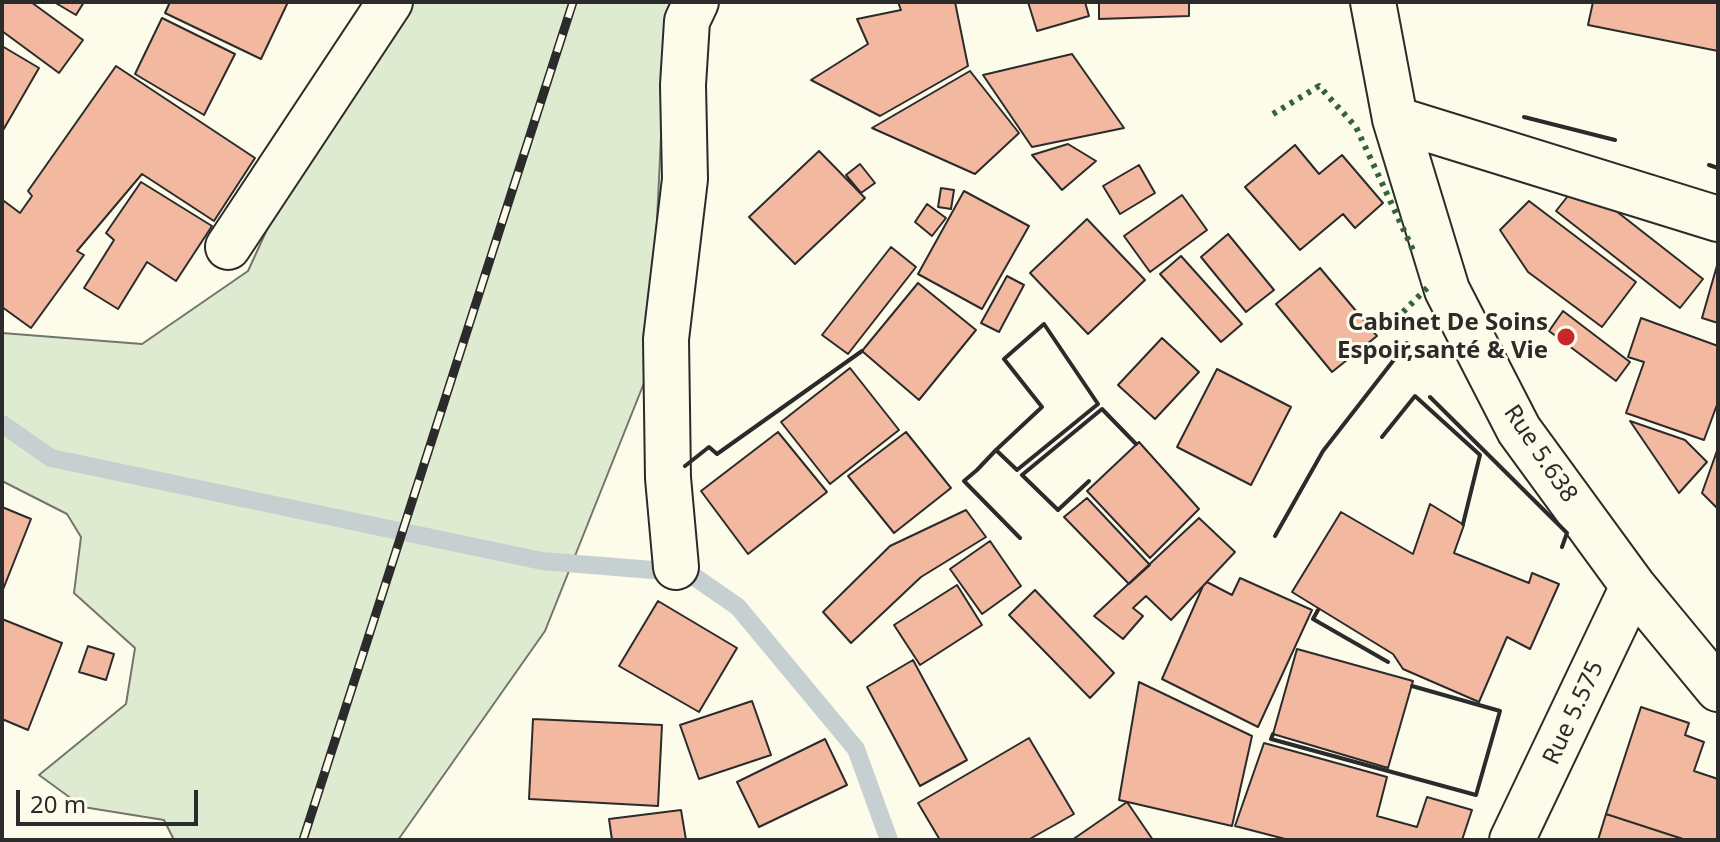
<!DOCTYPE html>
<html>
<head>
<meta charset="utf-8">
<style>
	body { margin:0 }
	#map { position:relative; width:1720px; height:842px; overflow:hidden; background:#fdfbea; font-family:"Noto Sans",sans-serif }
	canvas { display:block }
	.frame { position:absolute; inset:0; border:4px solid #2b2b2b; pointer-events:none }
	.scale { position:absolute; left:16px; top:790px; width:182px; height:36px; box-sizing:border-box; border:4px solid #2b2b2b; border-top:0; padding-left:10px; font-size:24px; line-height:28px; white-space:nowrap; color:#2b2b2b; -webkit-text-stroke:6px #fdfbea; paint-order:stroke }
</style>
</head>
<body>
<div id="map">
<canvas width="1720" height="842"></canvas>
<div class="frame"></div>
<div class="scale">20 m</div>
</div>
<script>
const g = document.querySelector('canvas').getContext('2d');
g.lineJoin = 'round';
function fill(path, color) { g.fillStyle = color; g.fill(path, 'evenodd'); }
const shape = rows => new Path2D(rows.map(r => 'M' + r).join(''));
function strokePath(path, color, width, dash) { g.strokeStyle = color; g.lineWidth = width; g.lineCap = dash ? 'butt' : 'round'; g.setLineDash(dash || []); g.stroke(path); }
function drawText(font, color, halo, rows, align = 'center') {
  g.font = font + ' "Noto Sans",sans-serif'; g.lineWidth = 6; g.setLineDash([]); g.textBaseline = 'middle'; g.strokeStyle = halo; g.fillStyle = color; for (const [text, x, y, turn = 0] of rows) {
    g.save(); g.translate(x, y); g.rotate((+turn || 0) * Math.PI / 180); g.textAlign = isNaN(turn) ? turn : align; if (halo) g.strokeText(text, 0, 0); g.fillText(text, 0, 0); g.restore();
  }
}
const green = shape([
	[371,2,695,2,663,95,650,368,545,631,398,840,174,840,164,820,83,807,39,775,126,704,135,648,74,593,81,537,67,514,2,481,2,333,142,344,248,271,371,2]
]);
fill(green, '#deebd1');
strokePath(green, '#74746e', 2);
strokePath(shape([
	[2,424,51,458,542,561,689,573,738,607,856,749,889,840]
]), '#c7d0d0', 18);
const building = shape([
	[2,2,31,2,83,40,59,73,2,31,2,2],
	[54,2,84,2,76,15,54,2],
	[170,2,288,2,261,59,165,13,170,2],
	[898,2,955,2,968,66,880,116,811,80,868,44,857,19,901,10,898,2],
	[1028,2,1085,2,1089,16,1037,31,1028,2],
	[1099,2,1189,2,1189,16,1099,19,1099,2],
	[1593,2,1718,2,1718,51,1588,25,1593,2],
	[162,18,235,54,204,115,135,74,162,18],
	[2,46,39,68,2,132,2,46],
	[1072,54,1124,128,1032,147,983,75,1072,54],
	[116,66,255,158,214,221,142,174,77,251,84,255,31,328,2,307,2,204,4,201,20,213,32,196,28,191,116,66],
	[970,71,1019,133,975,174,872,128,970,71],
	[1068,144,1096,161,1062,190,1032,155,1068,144],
	[1295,145,1319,174,1342,155,1383,203,1355,228,1343,214,1300,250,1245,187,1295,145],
	[819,151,865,198,795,264,749,217,819,151],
	[860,164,875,183,861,193,846,175,860,164],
	[1139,165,1155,193,1120,214,1103,186,1139,165],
	[141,182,212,226,176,281,147,262,118,309,84,288,114,240,106,233,141,182],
	[1579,182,1703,279,1680,308,1556,211,1579,182],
	[941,188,954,190,951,209,938,207,941,188],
	[964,191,1029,226,982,309,918,274,964,191],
	[1182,195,1207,230,1150,272,1124,236,1182,195],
	[1529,201,1636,282,1602,327,1528,272,1500,230,1529,201],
	[927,204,946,218,932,236,915,222,927,204],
	[1087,219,1145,280,1088,334,1030,273,1087,219],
	[1228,234,1274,290,1246,312,1201,257,1228,234],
	[891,247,916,267,848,354,822,335,891,247],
	[1181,256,1242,324,1221,342,1160,274,1181,256],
	[1718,262,1718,323,1702,318,1718,262],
	[1320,268,1377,336,1332,372,1276,304,1320,268],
	[1007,276,1024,285,999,332,981,323,1007,276],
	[918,283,976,330,919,400,862,351,918,283],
	[1563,311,1630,362,1616,381,1549,331,1563,311],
	[1641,318,1718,346,1718,402,1704,440,1626,413,1644,362,1628,357,1641,318],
	[1162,338,1199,372,1155,419,1118,385,1162,338],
	[850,368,899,430,830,484,781,422,850,368],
	[1217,369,1291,407,1251,485,1177,447,1217,369],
	[1630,421,1685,440,1707,462,1679,493,1630,421],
	[778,432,827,492,748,554,701,491,778,432],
	[906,432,951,488,894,533,848,476,906,432],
	[1139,442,1199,509,1150,558,1087,491,1139,442],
	[1718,448,1718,509,1702,493,1718,448],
	[1087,498,1150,565,1129,584,1064,517,1087,498],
	[1430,504,1464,525,1454,553,1529,583,1532,573,1559,584,1530,649,1507,637,1479,702,1403,669,1393,654,1292,592,1341,512,1413,554,1430,504],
	[2,507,31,519,2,592,2,507],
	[966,510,986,537,921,577,851,643,823,612,890,546,966,510],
	[1199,518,1235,552,1171,620,1146,596,1133,608,1143,616,1123,639,1094,616,1199,518],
	[990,541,1021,586,982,614,950,569,990,541],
	[1240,578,1312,610,1258,727,1162,679,1203,586,1207,582,1232,595,1240,578],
	[957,585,982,625,920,665,894,625,957,585],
	[1035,590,1114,673,1090,698,1009,615,1035,590],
	[658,601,737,648,699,712,619,666,658,601],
	[2,619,62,643,28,730,2,719,2,619],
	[88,646,114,654,106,680,79,672,88,646],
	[1297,649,1413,681,1388,768,1273,734,1297,649],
	[913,660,967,760,920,786,867,687,913,660],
	[1139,682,1252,736,1232,826,1119,800,1139,682],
	[752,701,771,755,699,779,680,725,752,701],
	[1641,707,1689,723,1685,735,1704,742,1694,771,1718,779,1718,840,1686,840,1606,814,1641,707],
	[533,719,662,725,658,806,529,799,533,719],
	[1029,738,1074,814,1028,840,940,840,918,803,1029,738],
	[825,739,847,785,759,827,737,782,825,739],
	[1264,743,1387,777,1377,816,1417,827,1427,797,1472,810,1462,840,1289,840,1235,826,1264,743],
	[1127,802,1153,840,1072,840,1127,802],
	[681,810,686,840,612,840,609,819,681,810],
	[1606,814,1686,840,1598,840,1606,814]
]);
fill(building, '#f2b8a0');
strokePath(building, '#2b2b2b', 2);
const street = shape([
	[1373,2,1395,119,1447,290,1519,430,1633,586,1718,689],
	[1395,119,1718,219],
	[228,247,390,2],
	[676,567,668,478,666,339,685,179,683,85,687,21,696,2],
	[1512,840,1633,586]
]);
strokePath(street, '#2b2b2b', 48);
strokePath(street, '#fdfbea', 44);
const rail = shape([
	[303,840,573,2]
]);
strokePath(rail, '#2b2b2b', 9);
strokePath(rail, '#fdfbea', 6, [18]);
strokePath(shape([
	[1273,114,1319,86,1356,127,1413,250],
	[1396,319,1429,286]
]), '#34623c', 6, [4, 6]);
strokePath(shape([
	[1524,117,1615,140],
	[1709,165,1718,168],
	[1430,397,1567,533,1562,547],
	[1382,437,1415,396,1480,455,1463,524],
	[996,450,1017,470,1098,404,1044,324,1004,359,1042,407,996,450,977,470,964,481,1020,538],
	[685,466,709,447,717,454,862,351],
	[1089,481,1058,510,1022,475,1102,409,1136,444],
	[1275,536,1323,451,1407,343],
	[1318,610,1313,619,1388,662],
	[1273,734,1271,739,1476,795,1500,711,1412,686]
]), '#2b2b2b', 4);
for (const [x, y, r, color] of [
	[1566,337,10,"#c62828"]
]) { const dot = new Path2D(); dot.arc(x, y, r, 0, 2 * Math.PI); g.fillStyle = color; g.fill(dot); strokePath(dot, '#fdfbea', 3); }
drawText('bold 24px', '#2b2b2b', '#fdfbea', [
	["Cabinet De Soins",1548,323],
	["Espoir,santé & Vie",1548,351]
], 'right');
drawText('24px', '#2b2b2b', '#fdfbea', [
	["Rue 5.638",1540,454,56],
	["Rue 5.575",1574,713,-65]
]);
</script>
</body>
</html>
